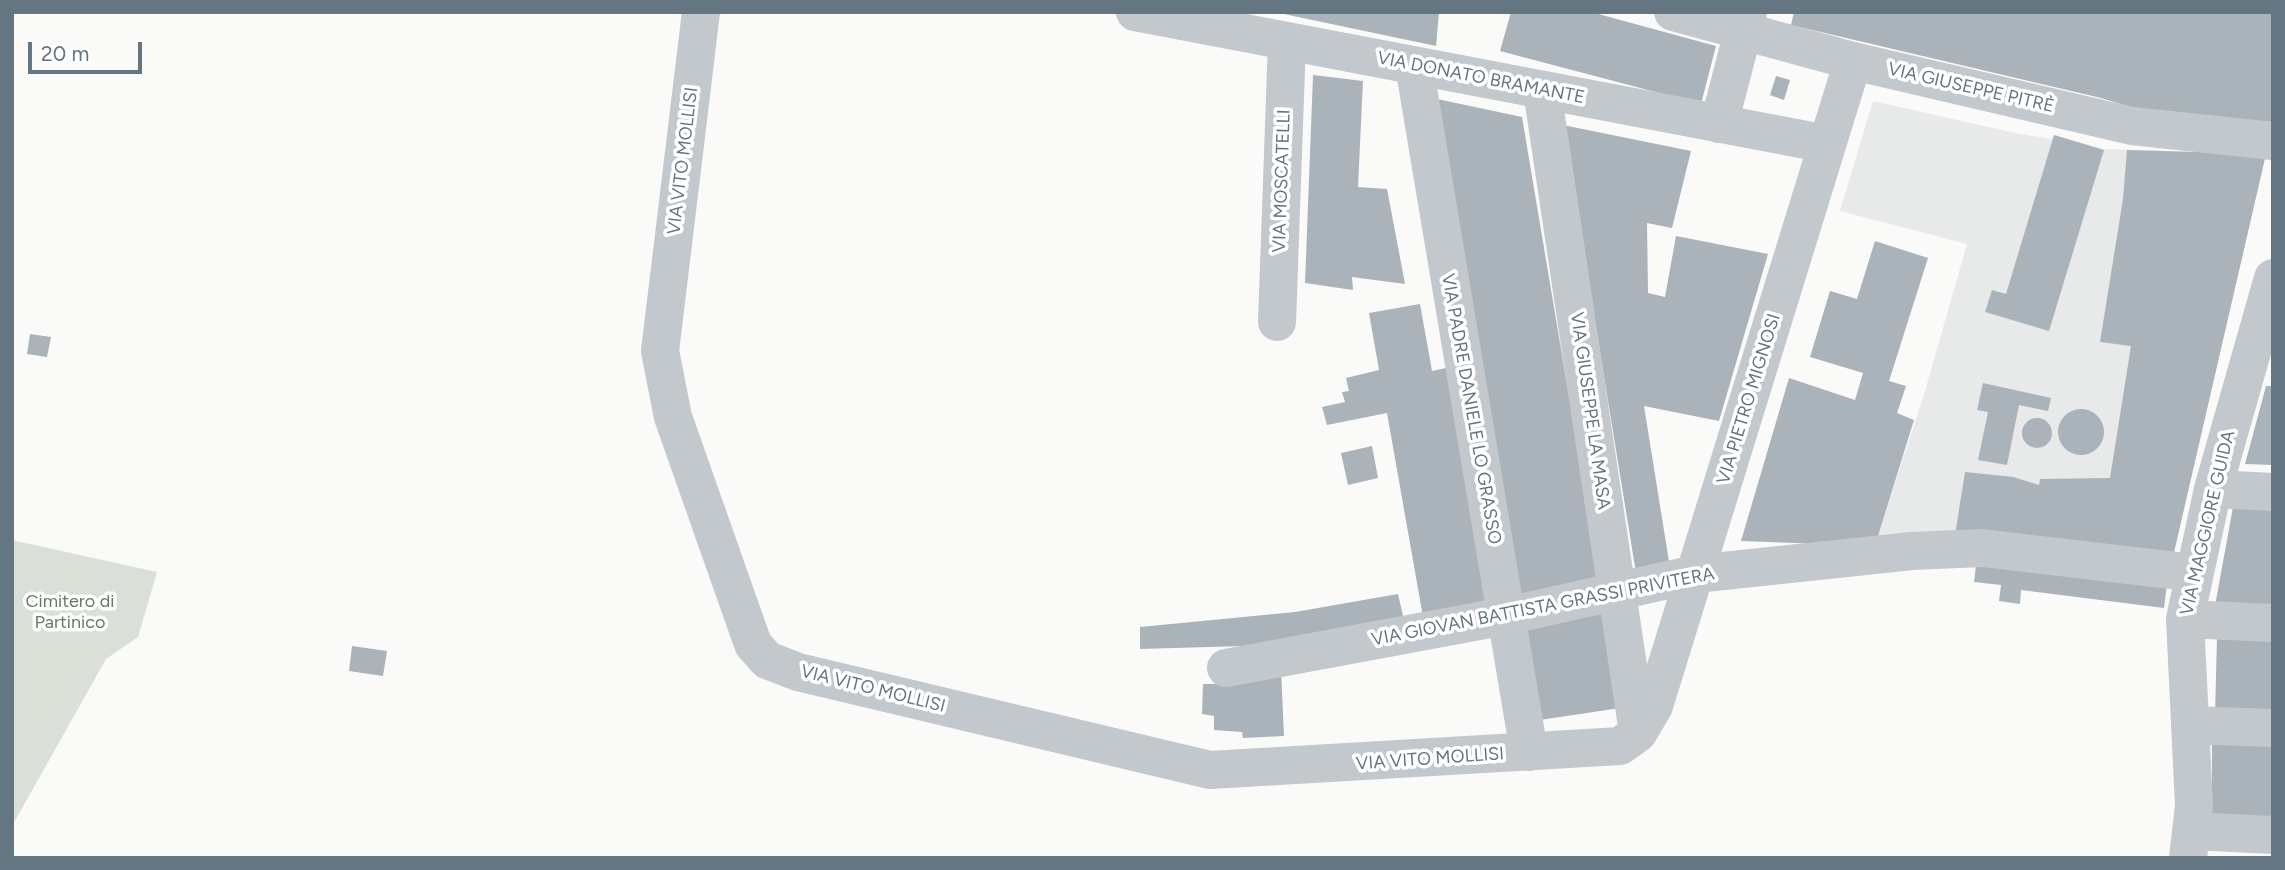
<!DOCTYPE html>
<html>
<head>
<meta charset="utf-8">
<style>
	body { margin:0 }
	#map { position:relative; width:2285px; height:870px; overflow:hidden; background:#fafaf8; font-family:Figtree,sans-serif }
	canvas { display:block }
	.frame { position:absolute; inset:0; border:14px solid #657683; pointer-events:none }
	.scale { position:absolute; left:28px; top:42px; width:114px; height:32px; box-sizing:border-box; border:4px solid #657683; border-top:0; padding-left:9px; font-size:21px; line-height:24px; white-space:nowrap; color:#657683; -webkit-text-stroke:5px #fff; paint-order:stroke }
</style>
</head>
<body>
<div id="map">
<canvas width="2285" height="870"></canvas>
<div class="frame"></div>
<div class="scale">20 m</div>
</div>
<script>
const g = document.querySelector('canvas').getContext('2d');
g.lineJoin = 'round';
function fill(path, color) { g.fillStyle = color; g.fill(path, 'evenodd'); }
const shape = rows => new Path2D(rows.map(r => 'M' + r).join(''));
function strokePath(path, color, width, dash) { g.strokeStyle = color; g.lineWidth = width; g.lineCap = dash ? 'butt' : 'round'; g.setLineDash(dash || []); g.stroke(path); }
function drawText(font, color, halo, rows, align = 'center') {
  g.font = font + ' Figtree,sans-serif'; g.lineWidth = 7; g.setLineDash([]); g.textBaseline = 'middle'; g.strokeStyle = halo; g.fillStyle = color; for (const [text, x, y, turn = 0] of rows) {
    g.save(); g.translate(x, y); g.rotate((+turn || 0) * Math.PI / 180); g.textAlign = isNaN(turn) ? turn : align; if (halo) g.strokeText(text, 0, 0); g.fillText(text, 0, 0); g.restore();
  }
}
fill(shape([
	[1873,101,2020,134,2052,139,2054,135,2103,149,2266,154,2172,561,1875,546,1925,391,1967,244,1840,211]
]), '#e8e9e9');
fill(shape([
	[12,540,157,572,138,637,106,659,12,826]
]), '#dadfd7');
fill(shape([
	[1439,12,1436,46,1279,13,1279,12],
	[1511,12,1591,12,1716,46,1701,104,1500,51],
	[1794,12,2273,12,2273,122,2168,118,2101,98,1791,25],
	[1313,75,1363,81,1358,187,1387,189,1405,284,1352,277,1353,290,1305,283],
	[1776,76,1790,80,1784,100,1770,95],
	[1437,99,1522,117,1601,587,1522,600],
	[1563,125,1691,151,1672,228,1647,223,1648,293,1665,297,1676,236,1768,254,1719,421,1644,406,1671,574,1637,579],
	[2054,135,2104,150,2049,331,1985,312,1992,290,2006,294],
	[2127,150,2266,154,2172,561,1955,535,1965,472,2013,477,2039,485,2040,479,2110,478,2131,346,2100,342,2123,199],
	[1875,241,1928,258,1889,381,1906,386,1897,413,1914,420,1875,546,1741,541,1789,378,1855,400,1863,373,1810,357,1830,291,1857,299],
	[1420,304,1432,371,1446,368,1488,606,1423,617,1387,413,1327,425,1322,407,1345,402,1342,392,1349,391,1346,378,1379,370,1369,313],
	[30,334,51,337,47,357,27,354],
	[1983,383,2051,398,2048,411,2019,405,2007,465,1978,460,1988,412,1977,410],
	[2266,386,2273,386,2273,465,2245,464],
	'2058 432a23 23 0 1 1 46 0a23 23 0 1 1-46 0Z',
	'2022 433a15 15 0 1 1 30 0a15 15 0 1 1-30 0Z',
	[1372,446,1378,478,1348,485,1341,453],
	[2233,507,2273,509,2273,608,2215,606],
	[1977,557,2167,583,2164,608,2021,590,2020,604,1999,601,2001,585,1974,582],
	[1398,594,1404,620,1279,645,1140,649,1140,627,1295,612],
	[1606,613,1620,708,1540,720,1526,625],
	[2217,637,2273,638,2273,717,2215,715],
	[352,646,387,651,383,676,349,671],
	[1281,669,1284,736,1243,738,1242,732,1214,730,1214,716,1202,714,1203,684,1239,684],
	[2212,744,2273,746,2273,822,2212,820]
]), '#aab3b9');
strokePath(shape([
	[701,12,660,351,673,417,753,644,767,660,798,672,1210,770,1620,746,1638,733,1654,706,1853,61],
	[1135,12,1827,144],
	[1673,12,1853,61,2132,126,2273,141],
	[1414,65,1529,752],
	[1542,90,1638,733],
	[1719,124,1748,12],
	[1277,322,1287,41],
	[2213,489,2273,492],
	[2185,619,2273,623],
	[1226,668,1506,616,1695,574,1912,551,1982,548,2195,573],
	[2190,725,2273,728],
	[2191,831,2273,835],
	[2188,858,2194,806,2185,619,2213,489,2273,278]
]), '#c3c8cc', 38);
drawText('18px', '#657683', '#fff', [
	["VIA DONATO BRAMANTE",1481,78,11],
	["VIA GIUSEPPE PITRÈ",1971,88,13],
	["VIA VITO MOLLISI",683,161,-83],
	["VIA MOSCATELLI",1282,181,-88],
	["VIA PIETRO MIGNOSI",1749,399,-73],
	["VIA PADRE DANIELE LO GRASSO",1471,409,80],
	["VIA GIUSEPPE LA MASA",1590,411,82],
	["VIA MAGGIORE GUIDA",2208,523,-77],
	["VIA GIOVAN BATTISTA GRASSI PRIVITERA",1543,607,-11],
	["VIA VITO MOLLISI",873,689,14],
	["VIA VITO MOLLISI",1430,759,-4]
]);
drawText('18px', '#687a64', '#fff', [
	["Cimitero di",70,602],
	["Partinico",70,623]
]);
</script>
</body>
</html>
